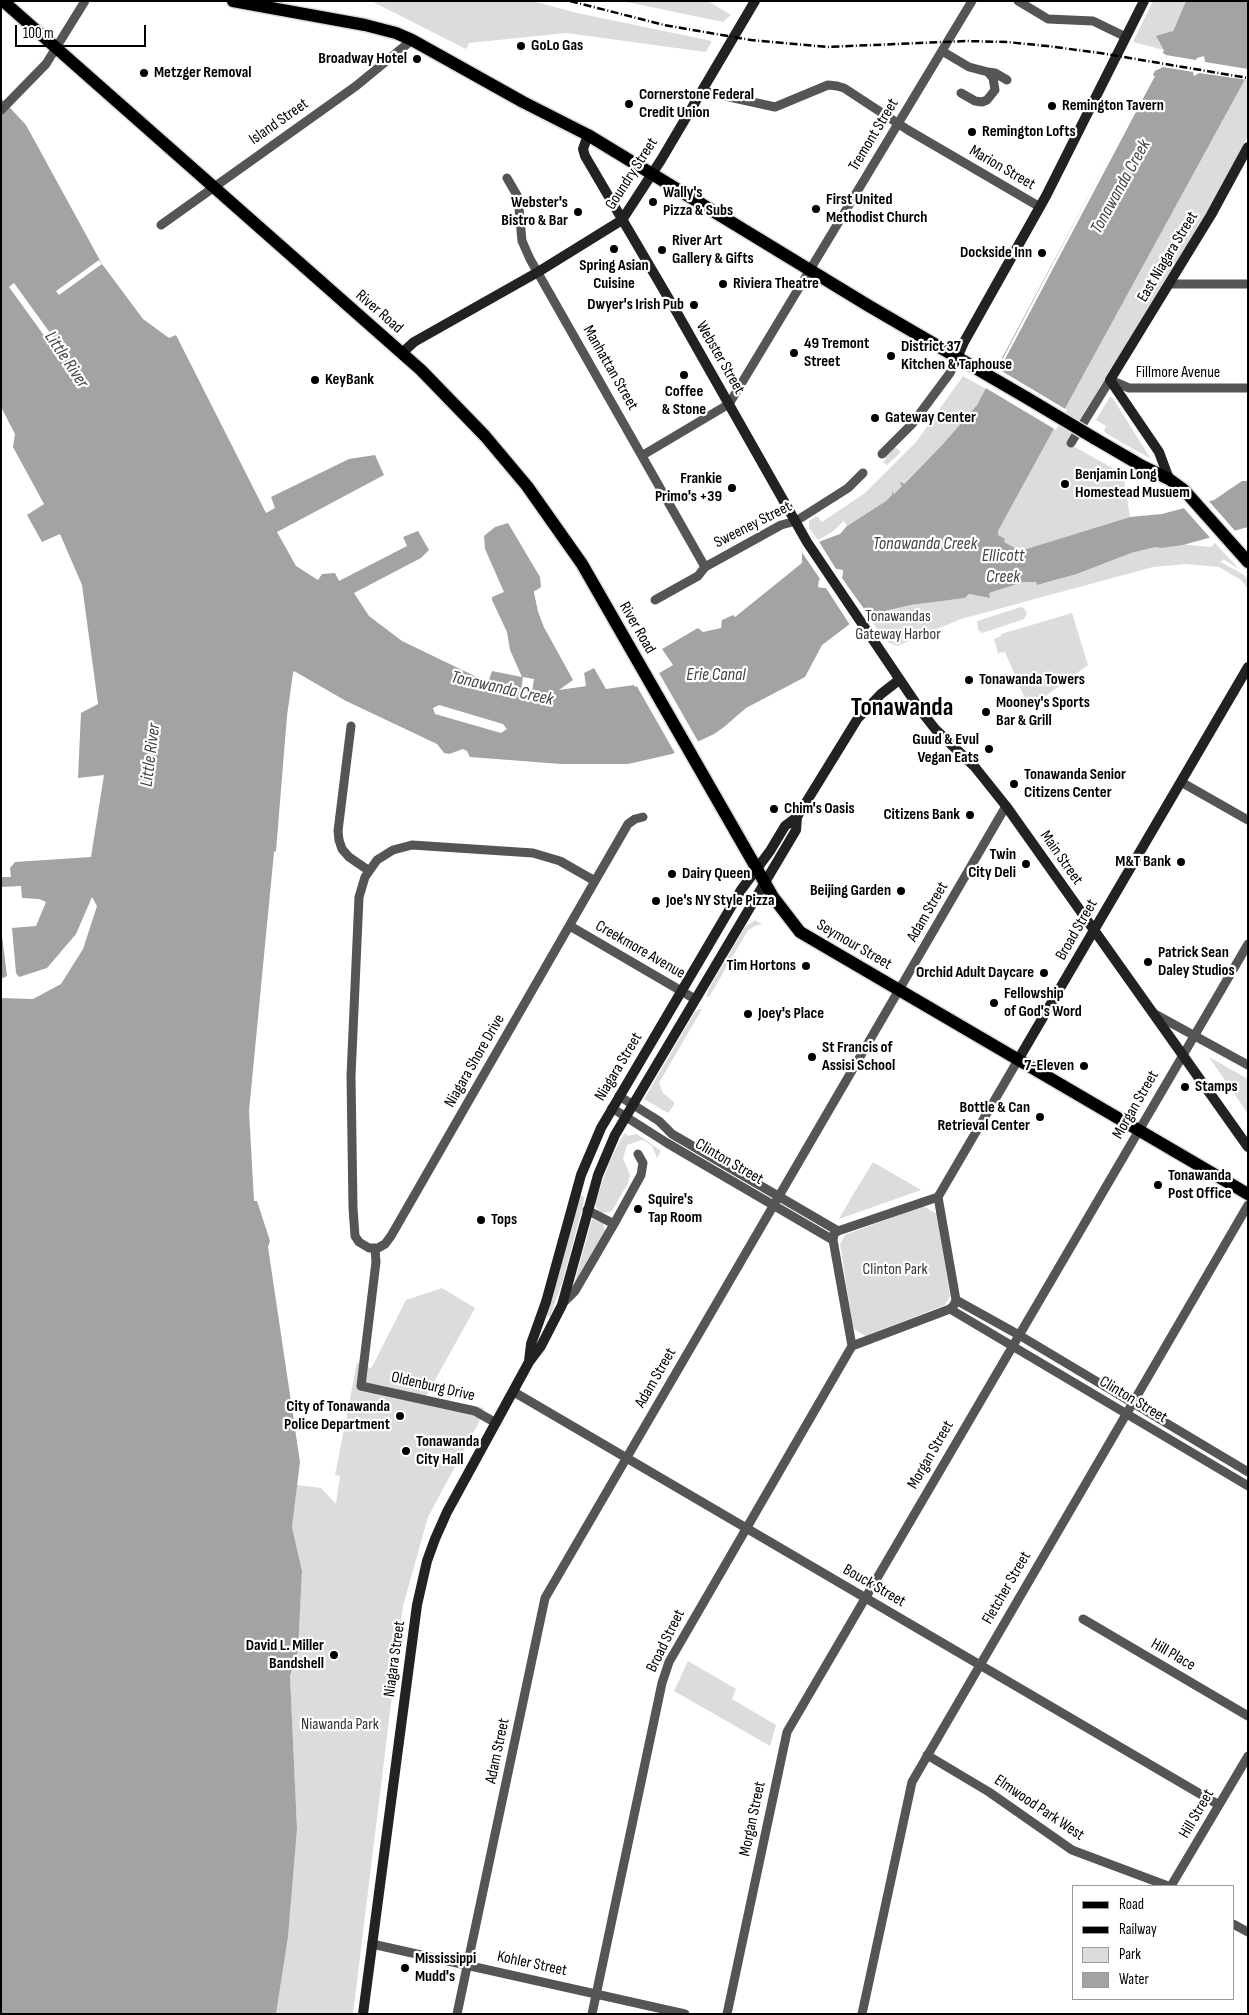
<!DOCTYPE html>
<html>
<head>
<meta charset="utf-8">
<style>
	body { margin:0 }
	#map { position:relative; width:1249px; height:2015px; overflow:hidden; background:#fff; font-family:"Sofia Sans Condensed",sans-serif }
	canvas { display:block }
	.frame { position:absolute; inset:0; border:2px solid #000; pointer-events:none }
	.legend { position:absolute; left:1072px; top:1885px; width:162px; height:115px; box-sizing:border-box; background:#fff; border:1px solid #999; margin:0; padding:6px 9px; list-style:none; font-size:15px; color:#000 }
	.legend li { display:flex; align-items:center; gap:10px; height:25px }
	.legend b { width:25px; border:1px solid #999 }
	.scale { position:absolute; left:15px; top:25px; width:131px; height:22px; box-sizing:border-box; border:2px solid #000; border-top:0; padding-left:6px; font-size:15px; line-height:18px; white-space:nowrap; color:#000; -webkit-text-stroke:4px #fff; paint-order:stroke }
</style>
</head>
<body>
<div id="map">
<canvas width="1249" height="2015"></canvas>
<div class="frame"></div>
<ul class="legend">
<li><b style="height:6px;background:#000"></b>Road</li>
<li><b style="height:6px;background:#000"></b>Railway</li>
<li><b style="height:14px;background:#dcdcdc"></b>Park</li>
<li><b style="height:14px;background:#a3a3a3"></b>Water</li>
</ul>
<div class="scale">100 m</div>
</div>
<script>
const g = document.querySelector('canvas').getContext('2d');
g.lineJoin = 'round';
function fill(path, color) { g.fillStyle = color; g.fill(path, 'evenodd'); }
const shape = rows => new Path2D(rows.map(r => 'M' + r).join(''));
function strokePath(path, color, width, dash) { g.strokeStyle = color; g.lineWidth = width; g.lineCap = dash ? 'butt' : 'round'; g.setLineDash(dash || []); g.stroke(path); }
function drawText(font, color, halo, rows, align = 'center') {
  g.font = font + ' "Sofia Sans Condensed",sans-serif'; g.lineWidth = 4.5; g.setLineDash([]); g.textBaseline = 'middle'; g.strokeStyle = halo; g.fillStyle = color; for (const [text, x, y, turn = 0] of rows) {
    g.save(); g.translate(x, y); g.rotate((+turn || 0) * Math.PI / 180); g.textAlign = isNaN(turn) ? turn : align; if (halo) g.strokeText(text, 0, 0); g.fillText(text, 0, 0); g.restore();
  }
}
fill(shape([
	[371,1,533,1,577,13,712,41,706,52,566,33,469,43,466,49],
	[622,1,708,1,731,15,723,22],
	[1153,1,1186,1,1164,50,1133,42],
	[1248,74,1248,136,1234,165,1216,200,1066,442,1123,474,1130,517,1020,551,1003,542,998,535,998,531],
	[963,376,986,389,977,405,943,444,903,484,901,482,902,486,894,494,892,492,893,495,886,501,847,526,844,521,832,532,818,540,809,528,809,521,817,516,822,522,865,493,916,442],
	[1110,397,1112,397,1151,459,1107,434,1104,431,1106,426,1096,420],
	[895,447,901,452,887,465,883,462,886,459,885,457],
	[1215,543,1239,569,1223,559,1221,562,1244,575,1248,579,1248,588,1241,580,1219,567,1186,564,1153,567,961,619,897,646,885,641,868,615,881,614,886,611,911,605,965,598,969,594,989,598,989,593,1024,582,1036,582,1038,585,1077,574,1131,553,1156,547,1161,548,1179,544,1211,547],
	[1021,607,1024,608,1027,613,1024,619,982,633,978,630,977,621],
	[1072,613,1088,665,1029,708,1005,652,998,653,994,639,1001,636,1001,634],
	[755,920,762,924,755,926,748,930,709,997,707,997,708,990,745,927],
	[699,1009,702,1009,659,1083,663,1093,674,1102,674,1105,668,1113,644,1099,695,1012],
	[1209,1057,1248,1079,1248,1114],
	[625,1133,628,1136,637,1134,661,1151,657,1158,652,1146,645,1141,641,1140,627,1145,623,1158,630,1175,628,1183,612,1211,602,1213,597,1209,595,1203,609,1163,621,1139],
	[873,1162,921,1190,839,1219,854,1193],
	[580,1195,584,1197,583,1206,563,1280,550,1317,547,1316],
	[923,1206,937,1214,950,1296,945,1305,865,1336,853,1328,840,1244,845,1235],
	[592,1219,603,1223,605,1230,574,1284],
	[442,1288,475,1308,425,1398,484,1408,478,1424,428,1517,403,1606,353,2014,276,2014,288,1937,297,1829,290,1676,298,1651,302,1571,292,1527,297,1485,321,1488,336,1504,340,1476,335,1475,357,1363,363,1364,371,1369,406,1300],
	[688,1661,736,1689,732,1699,776,1725,770,1746,674,1691]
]), '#dcdcdc');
fill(shape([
	[1186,1,1248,1,1248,74,998,531,998,535,1005,539,1004,542,1020,551,1130,517,1162,514,1214,500,1242,481,1248,481,1248,527,1183,545,1161,548,1156,547,1131,553,1077,574,1037,585,1036,582,1024,582,989,593,990,598,969,594,965,598,911,605,885,611,881,614,872,615,873,610,867,611,822,645,805,677,746,708,724,727,714,734,672,754,628,764,561,764,470,757,467,751,463,749,449,754,444,753,437,744,346,701,294,671,293,673,287,716,276,851,274,852,249,1111,254,1201,257,1201,270,1241,268,1247,300,1462,292,1527,302,1571,298,1651,290,1676,297,1829,288,1937,276,2014,1,2014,1,998,33,999,61,984,83,949,97,906,92,897,76,934,47,968,19,977,16,973,12,928,36,926,46,902,39,899,22,898,21,886,2,887,2,877,11,877,10,868,15,862,91,857,104,775,78,778,81,713,98,704,82,585,60,534,42,542,27,515,44,504,13,447,15,434,1,407,1,98,26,125,102,264,143,319,169,338,176,335,266,513,275,508,271,497,349,459,375,455,384,475,277,532,296,566,318,580,322,574,335,573,339,581,407,546,403,537,418,531,429,550,421,558,354,593,369,616,402,641,485,681,484,684,487,685,492,671,522,677,510,650,507,632,492,600,492,597,504,592,485,549,484,536,495,527,508,523,540,577,541,587,534,592,538,611,544,627,574,680,561,689,585,686,584,673,594,668,606,689,634,685,635,687,673,665,662,649,698,628,703,632,721,628,722,620,733,615,735,617,802,563,802,552,821,541,840,534,847,526,886,501,892,495,892,491,894,494,902,486,900,483,901,482,904,484,943,444,977,405,1155,71,1164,50,1156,36,1173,31],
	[836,569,843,571,842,578,824,588,818,587,819,580],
	[1,928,7,976,1,979]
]), '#a3a3a3');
fill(shape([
	[1163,53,1166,55,1196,60,1197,58,1204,56,1205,62,1248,69,1248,80,1199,73,1194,76,1193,72,1163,67,1155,71,1157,66,1154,66,1160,54],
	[1152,75,1155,76,1003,363,1001,362],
	[99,260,102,264,59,295,56,291],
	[14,283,53,337,48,341,9,287],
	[995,367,1067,410,1056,430,984,387],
	[1207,499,1237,533,1212,540,1182,506],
	[818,540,836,569,843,570,842,578,867,613,850,625,826,588,818,587,820,579,801,551],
	[837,572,841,572,840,576,824,586,821,585,821,582],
	[537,590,541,611,546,627,576,679,570,686,583,684,582,673,584,673,586,686,559,690,573,680,544,627,538,611,534,591],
	[658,671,699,743,676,755,635,683,636,684],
	[523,677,534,679,532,692,521,690],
	[439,705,503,724,507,729,501,733,435,714,433,708]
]), '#fff');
const primary = shape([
	[3,1,421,370,485,436,527,486,582,564,773,897,800,932,1248,1194],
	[233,1,365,25,396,33,412,40,523,102,588,135,869,306,1027,398],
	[1094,438,1142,466,1169,479,1184,490,1248,562]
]);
strokePath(primary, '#dbdbdb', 15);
strokePath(shape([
	[1018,1,1048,19,1093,21,1126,37],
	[942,51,969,67,988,72,993,78,995,90,987,100,982,102,975,101,961,93],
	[988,72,995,73,1007,80],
	[702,91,775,107,828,85,837,86,844,88,908,130,1040,207],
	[1,110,46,64,85,1],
	[507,178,518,197,522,241,530,259,705,567],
	[161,225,356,86,412,40],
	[1169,284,1248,284],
	[1071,443,1110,380,1129,388,1248,388],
	[882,454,912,424,950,373,957,358],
	[643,455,729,404,972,1],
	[655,600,698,576,705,567,781,525,796,521,848,488,863,473],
	[351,726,338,831,339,840,342,849,349,857,368,870],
	[1181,782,1248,820],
	[412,845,533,853,560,861,595,881,391,1236,385,1244,378,1248,369,1248,359,1242,355,1236,353,1208,351,1076,359,897,365,877,377,860,393,850,412,845],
	[595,881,628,824,635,819,643,817],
	[570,926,695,999],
	[1153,1013,1248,1065],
	[619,1096,659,1121,672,1134,838,1231],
	[612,1108,667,1143,833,1240],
	[938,1197,1018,1060],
	[587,1210,614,1224,641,1175,643,1163,638,1154],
	[375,1249,376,1262,361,1386,475,1411,496,1423],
	[956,1300,1019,1335,1248,1472],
	[562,1304,575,1291,614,1224],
	[950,1309,1248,1486],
	[852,1346,833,1240,834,1234,838,1231,938,1197],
	[852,1346,950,1309,954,1305,956,1300,938,1197],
	[514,1392,1219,1805],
	[1083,1619,1248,1716],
	[927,1755,989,1792,1072,1850,1168,1886],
	[1171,1886,1248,1756],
	[1233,1924,1248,1932],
	[372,1944,685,2014],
	[457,2014,545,1598,1006,806],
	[592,2014,662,1683,669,1662,852,1346],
	[727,2014,787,1732,1248,944],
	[862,2014,912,1782,1248,1205]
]), '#555', 9);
strokePath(shape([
	[588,135,583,149,585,156,676,311,807,542,921,711,936,730,974,766,1006,806,1248,1147],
	[402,353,414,342,538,272,622,220,661,160,755,1],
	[957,358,964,342,1046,196,1144,1],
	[1169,479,1159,452,1110,380,1211,215,1248,147],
	[1018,1060,1248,667],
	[529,1361,531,1344,546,1302,581,1175,601,1128,741,890,770,851,785,826,797,817,858,718,881,694,899,680],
	[363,2014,417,1605,427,1561,435,1539,447,1512,529,1362,541,1346,562,1305,598,1175,615,1135,796,830,797,817]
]), '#222', 10);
strokePath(primary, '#000', 12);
strokePath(shape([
	[570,1,664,25,751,40,827,47,966,41,1007,42,1047,46,1100,53,1248,78]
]), '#000', 2.5, [8, 2.5, 1, 2.5]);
const primaryBridge = shape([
	[1027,398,1094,438]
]);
strokePath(primaryBridge, '#dbdbdb', 15, []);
strokePath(primaryBridge, '#000', 12);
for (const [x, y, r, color] of [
	[521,46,5,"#000"],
	[417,59,5,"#000"],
	[144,73,5,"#000"],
	[629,104,5,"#000"],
	[1052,106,5,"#000"],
	[972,132,5,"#000"],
	[653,202,5,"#000"],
	[816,209,5,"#000"],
	[578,212,5,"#000"],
	[614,249,5,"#000"],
	[662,250,5,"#000"],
	[1042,253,5,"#000"],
	[723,284,5,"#000"],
	[694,305,5,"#000"],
	[794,353,5,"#000"],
	[891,356,5,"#000"],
	[684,375,5,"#000"],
	[315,380,5,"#000"],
	[875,418,5,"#000"],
	[1065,484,5,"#000"],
	[732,488,5,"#000"],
	[969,680,5,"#000"],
	[986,712,5,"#000"],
	[989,749,5,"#000"],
	[1014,784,5,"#000"],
	[774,809,5,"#000"],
	[970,815,5,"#000"],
	[1181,862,5,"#000"],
	[1026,864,5,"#000"],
	[672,874,5,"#000"],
	[901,891,5,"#000"],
	[656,901,5,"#000"],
	[1148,962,5,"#000"],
	[806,966,5,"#000"],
	[1044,973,5,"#000"],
	[994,1003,5,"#000"],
	[748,1014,5,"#000"],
	[812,1057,5,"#000"],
	[1084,1066,5,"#000"],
	[1185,1087,5,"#000"],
	[1040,1117,5,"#000"],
	[1158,1185,5,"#000"],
	[638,1209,5,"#000"],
	[481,1220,5,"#000"],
	[400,1416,5,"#000"],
	[406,1451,5,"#000"],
	[334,1655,5,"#000"],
	[405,1968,5,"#000"]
]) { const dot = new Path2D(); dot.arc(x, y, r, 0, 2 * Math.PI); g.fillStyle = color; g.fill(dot); strokePath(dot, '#fff', 2); }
drawText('bold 16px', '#000', '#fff', [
	["GoLo Gas",531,46],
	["Broadway Hotel",407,59,"right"],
	["Metzger Removal",154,73],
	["Cornerstone Federal",639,95],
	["Credit Union",639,113],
	["Remington Tavern",1062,106],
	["Remington Lofts",982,132],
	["Wally's",663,193],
	["Pizza & Subs",663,211],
	["First United",826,200],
	["Methodist Church",826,218],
	["Webster's",568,203,"right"],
	["Bistro & Bar",568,221,"right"],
	["River Art",672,241],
	["Gallery & Gifts",672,259],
	["Dockside Inn",1032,253,"right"],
	["Spring Asian",614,266,"center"],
	["Cuisine",614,284,"center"],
	["Riviera Theatre",733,284],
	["Dwyer's Irish Pub",684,305,"right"],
	["49 Tremont",804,344],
	["Street",804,362],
	["District 37",901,347],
	["Kitchen & Taphouse",901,365],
	["KeyBank",325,380],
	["Coffee",684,392,"center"],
	["& Stone",684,410,"center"],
	["Gateway Center",885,418],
	["Benjamin Long",1075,475],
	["Homestead Musuem",1075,493],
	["Frankie",722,479,"right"],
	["Primo's +39",722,497,"right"],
	["Tonawanda Towers",979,680],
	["Mooney's Sports",996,703],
	["Bar & Grill",996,721],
	["Guud & Evul",979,740,"right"],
	["Vegan Eats",979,758,"right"],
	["Tonawanda Senior",1024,775],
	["Citizens Center",1024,793],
	["Chim's Oasis",784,809],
	["Citizens Bank",960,815,"right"],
	["Twin",1016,855,"right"],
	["City Deli",1016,873,"right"],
	["M&T Bank",1171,862,"right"],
	["Dairy Queen",682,874],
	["Beijing Garden",891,891,"right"],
	["Joe's NY Style Pizza",666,901],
	["Patrick Sean",1158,953],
	["Daley Studios",1158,971],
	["Tim Hortons",796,966,"right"],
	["Orchid Adult Daycare",1034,973,"right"],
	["Fellowship",1004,994],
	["of God's Word",1004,1012],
	["Joey's Place",758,1014],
	["St Francis of",822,1048],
	["Assisi School",822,1066],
	["7-Eleven",1074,1066,"right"],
	["Stamps",1195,1087],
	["Bottle & Can",1030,1108,"right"],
	["Retrieval Center",1030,1126,"right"],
	["Tonawanda",1168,1176],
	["Post Office",1168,1194],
	["Squire's",648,1200],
	["Tap Room",648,1218],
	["Tops",491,1220],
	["City of Tonawanda",390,1407,"right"],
	["Police Department",390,1425,"right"],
	["Tonawanda",416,1442],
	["City Hall",416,1460],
	["David L. Miller",324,1646,"right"],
	["Bandshell",324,1664,"right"],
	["Mississippi",415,1959],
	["Mudd's",415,1977]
], 'left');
drawText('16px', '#000', '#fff', [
	["Island Street",279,122,-35],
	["Tremont Street",874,135,-59],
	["Marion Street",1002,168,30],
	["Goundry Street",632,174,-57],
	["East Niagara Street",1168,257,-59],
	["River Road",379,312,41],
	["Webster Street",720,358,60],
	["Manhattan Street",610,368,60],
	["Fillmore Avenue",1178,373],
	["Sweeney Street",753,525,-27],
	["River Road",637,628,60],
	["Main Street",1061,858,55],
	["Adam Street",928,912,-60],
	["Broad Street",1077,930,-60],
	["Seymour Street",854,945,30],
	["Creekmore Avenue",640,950,30],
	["Niagara Shore Drive",475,1061,-60],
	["Niagara Street",619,1067,-59],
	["Morgan Street",1136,1105,-60],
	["Clinton Street",729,1162,30],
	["Adam Street",656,1378,-60],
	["Oldenburg Drive",433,1387,13],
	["Clinton Street",1133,1400,31],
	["Morgan Street",931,1455,-60],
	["Bouck Street",874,1586,30],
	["Fletcher Street",1007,1588,-60],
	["Broad Street",666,1641,-64],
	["Hill Place",1173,1655,30],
	["Niagara Street",395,1659,-82],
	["Adam Street",498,1751,-78],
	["Elmwood Park West",1039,1808,34],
	["Hill Street",1197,1814,-60],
	["Morgan Street",753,1819,-78],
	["Kohler Street",532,1964,12]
]);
drawText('16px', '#333', '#fff', [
	["Tonawandas",898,617],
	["Gateway Harbor",898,635],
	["Clinton Park",895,1270],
	["Niawanda Park",340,1725]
]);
drawText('italic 18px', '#444', '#fff', [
	["Tonawanda Creek",1121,187,-61],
	["Little River",66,360,56],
	["Tonawanda Creek",925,544],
	["Ellicott",1003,556],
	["Creek",1003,577],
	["Erie Canal",716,675],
	["Tonawanda Creek",502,689,13],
	["Little River",151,755,-83]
]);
drawText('bold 26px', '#000', '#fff', [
	["Tonawanda",902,708]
]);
</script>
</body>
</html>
